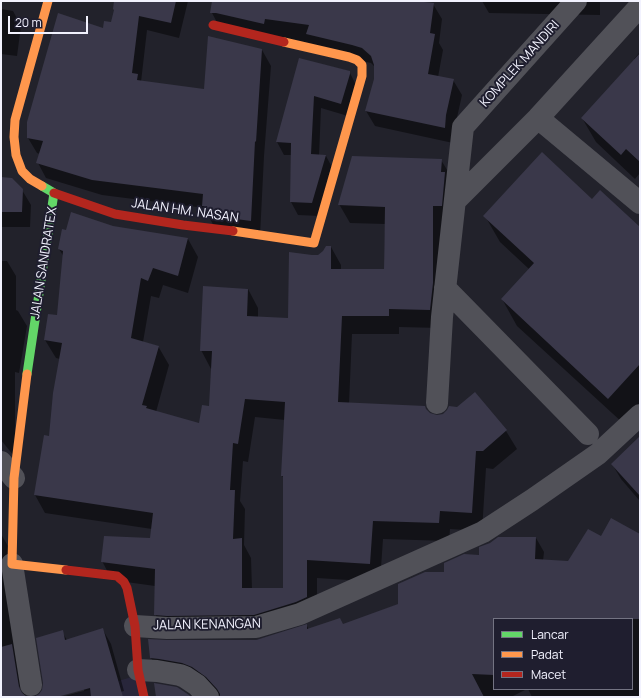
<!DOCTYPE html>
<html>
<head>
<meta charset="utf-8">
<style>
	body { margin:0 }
	#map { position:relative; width:641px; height:698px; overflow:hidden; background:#22222b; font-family:Manrope,sans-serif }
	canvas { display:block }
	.frame { position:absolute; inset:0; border:2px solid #f2f2fe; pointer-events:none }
	.legend { position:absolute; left:493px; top:618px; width:140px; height:72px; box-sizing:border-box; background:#1f1e2f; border:1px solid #737382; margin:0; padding:5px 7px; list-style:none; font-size:12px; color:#f2f2fe }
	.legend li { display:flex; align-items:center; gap:8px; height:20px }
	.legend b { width:20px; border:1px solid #737382 }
	.scale { position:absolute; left:8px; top:16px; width:80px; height:18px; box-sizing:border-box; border:2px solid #f2f2fe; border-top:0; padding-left:5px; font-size:12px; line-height:14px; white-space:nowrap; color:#f2f2fe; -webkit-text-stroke:3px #1f1e2f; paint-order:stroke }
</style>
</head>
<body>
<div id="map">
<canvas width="641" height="698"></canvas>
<div class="frame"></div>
<ul class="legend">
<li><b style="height:5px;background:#63d668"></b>Lancar</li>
<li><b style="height:5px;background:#ff974d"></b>Padat</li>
<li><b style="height:5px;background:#b3261e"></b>Macet</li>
</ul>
<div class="scale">20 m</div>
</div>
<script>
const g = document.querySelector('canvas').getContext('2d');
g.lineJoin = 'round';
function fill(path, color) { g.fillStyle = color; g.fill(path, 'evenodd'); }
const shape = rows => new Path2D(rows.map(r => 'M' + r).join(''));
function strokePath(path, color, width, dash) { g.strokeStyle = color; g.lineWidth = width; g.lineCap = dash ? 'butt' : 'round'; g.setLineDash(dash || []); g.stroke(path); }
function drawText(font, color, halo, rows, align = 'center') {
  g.font = font + ' Manrope,sans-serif'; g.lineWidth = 4; g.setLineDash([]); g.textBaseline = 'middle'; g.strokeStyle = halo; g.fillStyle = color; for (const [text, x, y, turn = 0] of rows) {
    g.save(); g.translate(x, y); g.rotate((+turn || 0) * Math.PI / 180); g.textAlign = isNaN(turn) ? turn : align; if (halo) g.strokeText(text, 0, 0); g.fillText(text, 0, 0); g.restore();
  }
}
fill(shape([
	[145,673,147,697,65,697]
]), '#28263b');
fill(shape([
	[117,1,188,1,179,38,147,30,141,82,205,90,262,50,271,66,264,156,260,236,216,230,208,215,208,213,205,208,102,195,46,178,38,163,40,154,37,153,28,138,104,29,112,23],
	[213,1,410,1,433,4,442,19,439,43,443,50,438,77,453,80,462,95,454,131,453,143,375,126,366,111,375,79,375,67,371,63,220,28,212,13],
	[482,1,600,1,600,15,489,13],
	[1,9,13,11,21,26,17,56,1,54],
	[640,52,640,173,635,179,596,142,582,118,635,60,634,59],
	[300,59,349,71,356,85,348,116,321,108,319,156,326,156,333,169,320,216,298,215,291,202,291,155,284,155,277,142],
	[441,160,452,178,440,328,399,327,399,334,352,334,349,404,428,413,429,414,506,431,517,449,493,469,486,468,482,531,450,529,449,541,383,539,380,582,317,578,317,615,166,633,155,614,155,586,112,580,102,561,151,539,152,529,45,513,35,495,50,437,60,359,56,358,45,340,49,315,58,317,64,257,59,249,66,231,113,227,188,239,198,257,188,293,163,285,159,298,151,296,143,342,158,346,169,365,156,412,200,424,210,407,212,369,211,369,201,350,248,289,258,308,258,318,289,319,318,256,331,247,341,265,341,270,384,270,385,224,350,223,339,204],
	[255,417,285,420,282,476,284,478,284,589,252,589,251,558,244,545,245,509,240,501,243,461,248,462],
	[1,178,22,190,31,205,30,227,1,227],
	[592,200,640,229,640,407,624,424,517,326,502,299,529,269,500,242,485,216],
	[1,261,7,261,16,276,16,310,18,311,27,326,19,373,15,372,15,447,14,456,1,440],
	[640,445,640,499,639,500,621,479,612,464],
	[1,534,8,546,7,581,26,697,1,697],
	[17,682,24,695,22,695],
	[640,535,640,697,532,697,528,689,632,689,632,619,494,619,494,689,527,689,511,697,221,697,216,691,159,672,151,658,256,640,307,626,309,630,343,625,399,604,445,573,480,556,536,538,544,552,543,561,569,562,601,538],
	[103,630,111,644,124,691,103,697,61,697,84,691,84,689,54,697,36,697,44,689,62,632,67,640]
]), '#0007');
fill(shape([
	[114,1,176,1,171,23,139,16,132,73,138,74,137,80,204,89,208,36,262,49,256,142,255,141,251,221,206,215,207,206,202,206,203,194,92,180,36,163,43,141,27,138,27,122,58,13,103,28,104,21,111,22,114,10,113,9],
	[212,1,414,1,434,3,430,33,435,34,428,74,454,79,446,115,445,128,365,111,374,79,374,65,371,56,362,48,352,45,306,34,309,25,265,19,264,24,216,13,210,13],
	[640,53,640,162,626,149,621,155,581,118],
	[299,58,350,71,350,74,341,104,314,96,311,154,326,155,312,203,290,202,291,143,276,142],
	[542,152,592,199,600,190,640,227,640,364,608,399,501,299,534,263,483,216],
	[352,156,442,159,441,172,445,172,442,206,433,206,433,283,430,310,389,309,389,316,342,316,338,402,425,406,426,409,430,413,437,415,443,414,447,410,449,406,457,407,475,392,507,430,483,451,476,451,472,513,440,511,439,523,373,521,370,564,307,560,307,597,296,602,254,615,167,616,154,615,155,569,101,562,104,536,150,538,153,513,34,495,44,435,49,436,53,393,62,343,44,340,48,314,57,315,63,251,58,249,62,229,66,230,71,212,113,226,188,238,178,276,153,268,148,281,141,278,131,338,159,346,142,405,147,406,146,408,199,423,202,405,209,406,212,351,200,351,203,286,248,289,247,316,288,318,289,252,312,255,318,255,323,251,326,246,331,246,331,269,384,269,385,207,338,205],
	[245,399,285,402,281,476,283,476,283,588,242,588,242,538,233,539,235,490,230,490,233,443,238,444],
	[1,177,12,178,23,189,22,212,1,212],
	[640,436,640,496,611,464],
	[611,518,640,534,640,619,494,619,494,675,472,674,484,697,220,697,220,694,217,689,206,677,192,667,182,663,159,659,150,658,148,639,167,640,256,640,307,624,307,629,340,618,343,624,398,604,398,584,425,572,444,572,444,563,464,554,479,555,479,547,490,543,498,537,536,537,535,559,568,561,588,529,601,536],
	[103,628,123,697,91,697,90,688,57,697,34,697,39,694,42,690,43,683,36,638,63,630,65,640],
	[12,644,19,687,22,693,26,696,29,697,1,697,1,647],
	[154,683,177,687,189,695,191,697,156,697]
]), '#3a384a');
strokePath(shape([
	[538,118,640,203],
	[455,201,538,118,640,6],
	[445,288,588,434],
	[437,403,442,317,463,127,576,1],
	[1,462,14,478],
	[12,564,31,685],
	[135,626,167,628,256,627,300,614,483,532,532,500,598,454,640,415],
	[138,670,157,671,180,675,185,677,197,685,208,697]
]), '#515158', 22);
strokePath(shape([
	[27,374,54,193,42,186]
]), '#63d668', 9);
strokePath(shape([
	[42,186,30,179,22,171,16,155,14,137,15,120,48,1],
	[233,231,314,243,362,76,362,65,357,60,349,57,284,42],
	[27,374,14,478,12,564,66,570]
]), '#ff974d', 9);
strokePath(shape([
	[213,25,284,42],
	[54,193,115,214,183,225,233,231],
	[66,570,117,576,124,582,127,588,135,626,138,670,144,697]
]), '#b3261e', 9);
drawText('13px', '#f2f2fe', '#1f1e2f', [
	["KOMPLEK MANDIRI",520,64,-48],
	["JALAN HM. NASAN",185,211,8],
	["JALAN SANDRATEX",44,263,-81],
	["JALAN KENANGAN",207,625,-1]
]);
</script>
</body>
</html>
